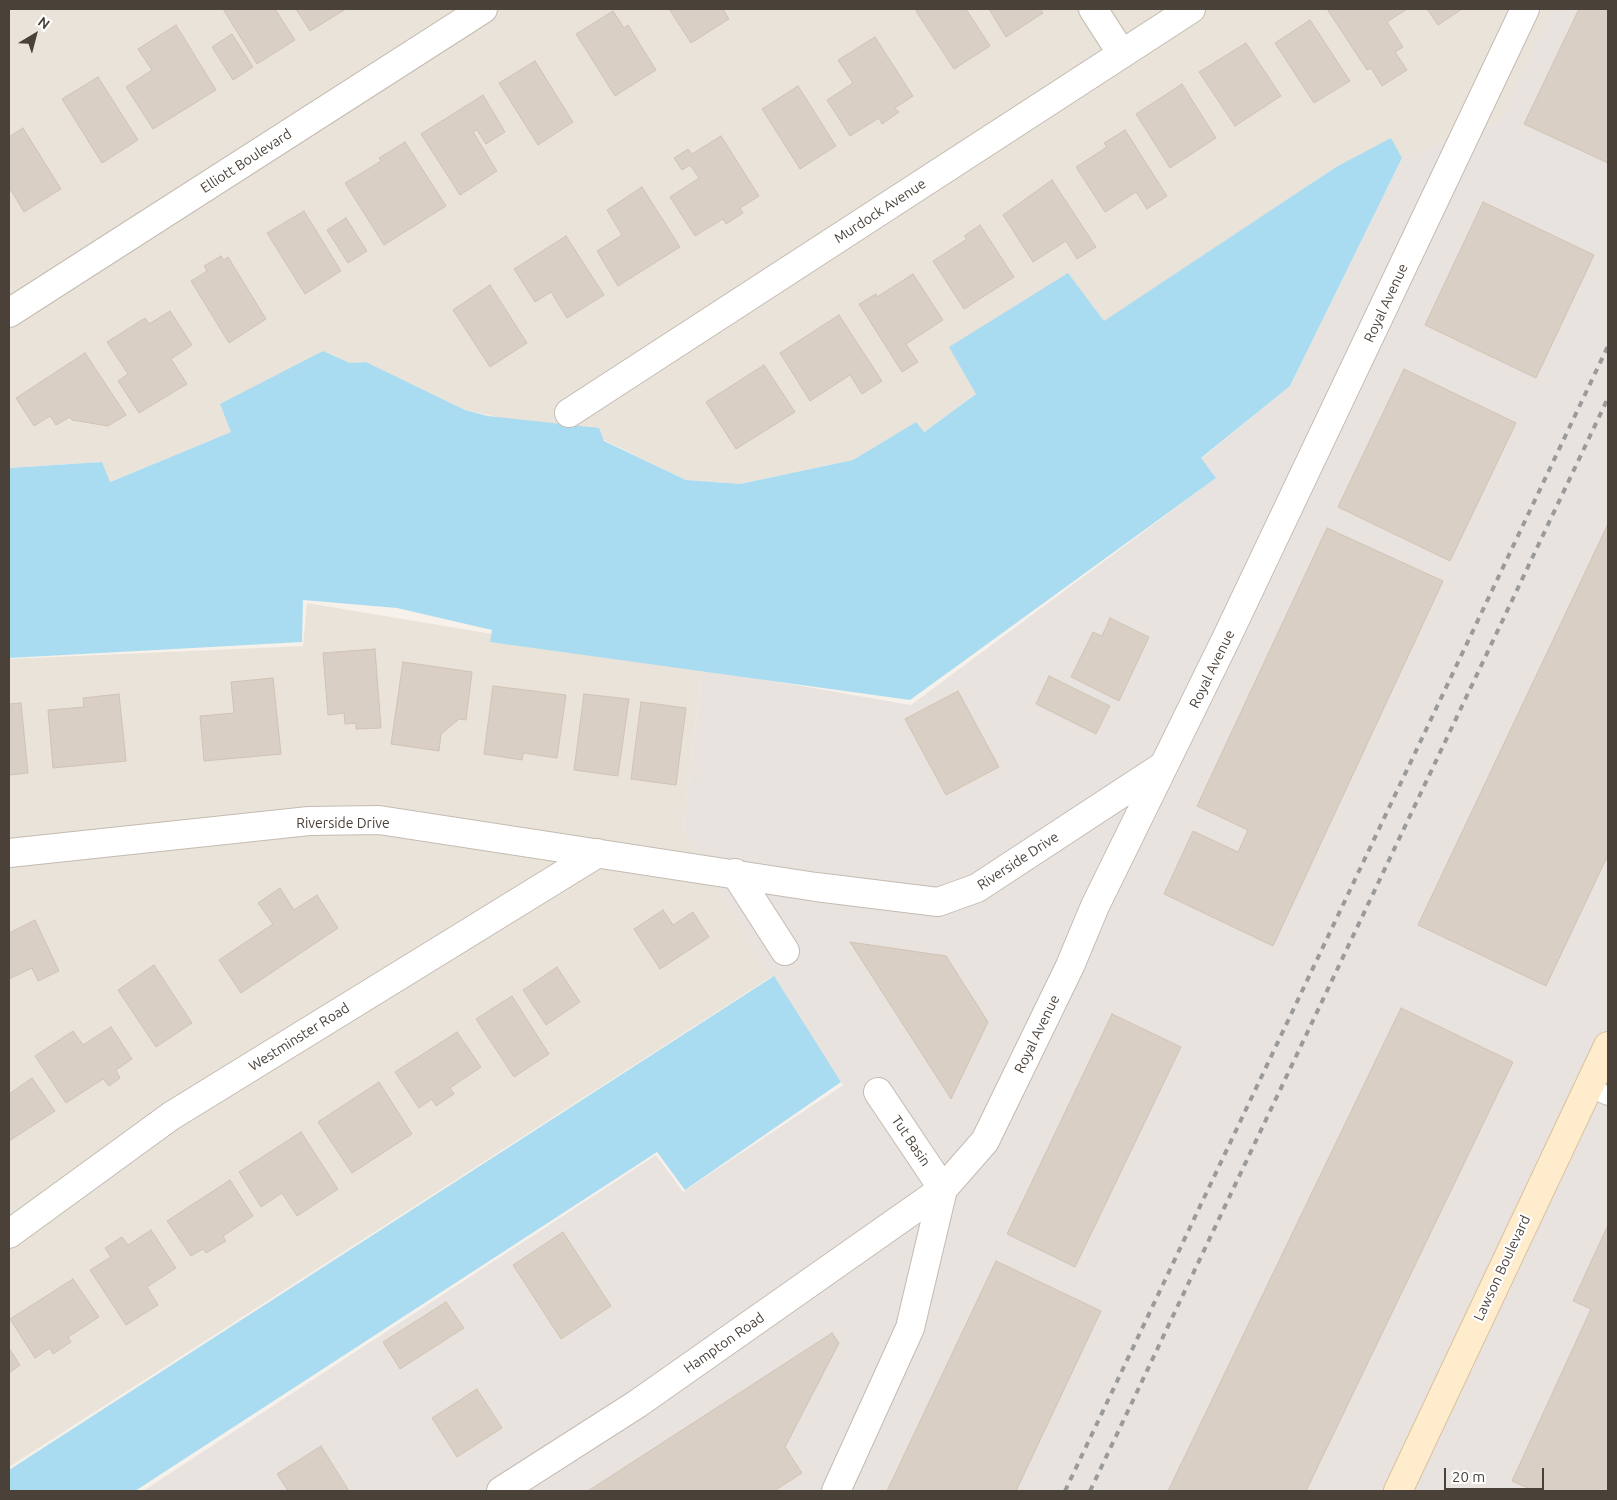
<!DOCTYPE html>
<html>
<head>
<meta charset="utf-8">
<style>
	body { margin:0 }
	#map { position:relative; width:1617px; height:1500px; overflow:hidden; background:#f6f1eb; font-family:Ubuntu,sans-serif }
	canvas { display:block }
	.frame { position:absolute; inset:0; border:10px solid #4a4139; pointer-events:none }
	.north { position:absolute; left:10px; top:10px; width:50px; height:50px; -webkit-text-stroke:4px #fff; paint-order:stroke; rotate:37deg; font-size:14px; font-weight:700; line-height:20px; text-align:center; color:#4a4139 }
	.north::after { content:''; display:block; margin:auto; width:18px; height:22px; background:#4a4139; clip-path:polygon(50% 0,100% 100%,50% 72%,0 100%) }
	.scale { position:absolute; left:1444px; top:1468px; width:100px; height:22px; box-sizing:border-box; border:2px solid #4a4139; border-top:0; padding-left:6px; font-size:15px; line-height:18px; white-space:nowrap; color:#4a4139; -webkit-text-stroke:4px #fff; paint-order:stroke }
</style>
</head>
<body>
<div id="map">
<canvas width="1617" height="1500"></canvas>
<div class="frame"></div>
<div class="north">N</div>
<div class="scale">20 m</div>
</div>
<script>
const g = document.querySelector('canvas').getContext('2d');
g.lineJoin = 'round';
function fill(path, color) { g.fillStyle = color; g.fill(path, 'evenodd'); }
const shape = rows => new Path2D(rows.map(r => 'M' + r).join(''));
function strokePath(path, color, width, dash) { g.strokeStyle = color; g.lineWidth = width; g.lineCap = dash ? 'butt' : 'round'; g.setLineDash(dash || []); g.stroke(path); }
function drawText(font, color, halo, rows, align = 'center') {
  g.font = font + ' Ubuntu,sans-serif'; g.lineWidth = 4.5; g.setLineDash([]); g.textBaseline = 'middle'; g.strokeStyle = halo; g.fillStyle = color; for (const [text, x, y, turn = 0] of rows) {
    g.save(); g.translate(x, y); g.rotate((+turn || 0) * Math.PI / 180); g.textAlign = isNaN(turn) ? turn : align; if (halo) g.strokeText(text, 0, 0); g.fillText(text, 0, 0); g.restore();
  }
}
fill(shape([
	[9,9,1552,9,1500,121,1402,158,1391,139,1336,167,1104,322,1067,274,976,394,923,432,916,422,853,460,740,484,686,480,604,440,465,410,366,362,350,363,323,351,231,432,109,482,101,462,9,468],
	[307,603,702,669,683,830,771,977,9,1467,9,659,303,646]
]), '#eae3d9');
fill(shape([
	[1552,9,1608,9,1608,1491,143,1491,656,1155,683,1192,843,1085,771,977,683,830,702,669,911,705,1216,478,1201,459,1290,386,1402,158,1500,121]
]), '#e9e3e0');
fill(shape([
	[1391,138,1402,158,1290,386,1201,458,1216,478,910,700,490,642,492,630,397,608,303,600,302,642,9,658,9,468,102,462,110,482,231,432,220,404,323,351,350,363,366,362,465,410,488,416,599,428,604,441,686,480,740,484,853,460,916,422,924,432,976,394,949,347,1068,273,1104,321,1336,167],
	[774,976,841,1082,685,1190,657,1152,135,1491,9,1491,9,1470]
]), '#a9dcf1');
const building = shape([
	[223,9,275,9,295,40,257,64,223,9],
	[296,9,346,9,310,31,296,9],
	[669,9,723,9,729,19,691,43,669,9],
	[920,9,966,9,990,46,954,69,916,11,920,9],
	[989,9,1040,9,1043,13,1006,37,989,9],
	[1327,9,1407,9,1387,22,1403,47,1395,52,1407,70,1382,86,1371,68,1367,70,1327,9],
	[1427,9,1462,9,1438,25,1427,9],
	[1579,9,1608,9,1608,163,1524,124,1579,9],
	[613,11,624,28,628,25,656,70,615,96,576,34,613,11],
	[1310,20,1350,81,1314,103,1275,43,1310,20],
	[176,25,216,90,153,129,126,87,152,70,138,49,176,25],
	[232,34,253,67,233,80,212,47,232,34],
	[875,37,913,96,895,108,899,112,882,124,879,118,850,136,827,100,853,83,838,60,875,37],
	[1246,43,1281,96,1235,126,1199,72,1246,43],
	[535,61,573,122,538,145,499,83,535,61],
	[98,77,138,140,102,163,62,99,98,77],
	[1182,84,1216,138,1170,168,1136,114,1182,84],
	[798,86,836,146,800,169,762,109,798,86],
	[483,95,505,132,486,144,477,130,473,132,497,171,460,195,421,134,483,95],
	[23,128,61,189,24,212,9,187,9,137,23,128],
	[1125,130,1167,196,1147,209,1136,192,1105,212,1076,167,1107,147,1104,143,1125,130],
	[721,136,759,196,740,208,743,213,726,224,723,219,695,236,670,197,699,178,690,165,682,170,674,158,688,149,692,154,721,136],
	[405,142,446,206,384,245,345,183,381,161,379,158,405,142],
	[1052,180,1096,247,1077,259,1066,241,1033,262,1003,215,1052,180],
	[642,187,680,247,618,286,597,251,622,235,607,210,642,187],
	[1483,202,1594,255,1536,378,1425,325,1483,202],
	[304,211,341,271,305,294,267,233,304,211],
	[346,218,367,251,348,263,327,230,346,218],
	[980,225,1014,277,964,309,933,261,967,239,964,236,980,225],
	[566,236,604,295,567,318,551,292,535,302,514,269,566,236],
	[221,256,224,260,228,257,266,319,229,343,191,281,207,271,204,266,221,256],
	[913,274,943,320,906,344,918,362,902,372,859,304,876,294,877,297,913,274],
	[490,285,527,343,490,367,453,310,490,285],
	[170,311,192,345,171,359,187,384,139,413,118,381,128,374,107,342,145,318,149,324,170,311],
	[839,315,882,381,862,394,850,375,810,401,780,353,839,315],
	[85,353,126,415,108,426,72,420,70,417,56,425,50,416,34,426,16,398,85,353],
	[764,365,795,412,736,449,706,402,764,365],
	[1404,369,1516,423,1450,561,1338,507,1404,369],
	[1608,524,1608,855,1546,986,1418,925,1608,524],
	[1327,528,1443,581,1273,946,1164,894,1193,831,1238,852,1248,830,1197,806,1327,528],
	[1110,618,1149,637,1119,701,1071,677,1093,632,1102,636,1110,618],
	[375,649,381,728,356,729,356,723,345,724,344,713,328,715,323,653,375,649],
	[403,662,472,672,466,720,459,719,441,734,439,751,391,744,403,662],
	[1049,676,1110,706,1096,734,1036,704,1049,676],
	[273,678,281,754,204,761,200,716,234,713,231,682,273,678],
	[493,686,566,695,557,758,523,753,522,760,484,754,493,686],
	[958,691,999,767,946,795,905,719,958,691],
	[119,694,126,761,53,768,48,710,84,707,83,698,119,694],
	[584,694,629,699,618,776,574,770,584,694],
	[641,702,686,708,676,785,631,779,641,702],
	[21,703,28,773,9,775,9,704,21,703],
	[280,888,294,910,317,895,338,928,241,993,219,960,273,924,258,903,280,888],
	[663,910,673,925,693,912,709,937,660,969,634,929,663,910],
	[35,920,59,971,38,981,32,968,9,979,9,933,35,920],
	[850,942,946,956,988,1022,951,1099,850,942],
	[154,965,192,1023,156,1047,118,990,154,965],
	[557,967,580,1002,546,1025,523,990,557,967],
	[512,996,549,1054,514,1077,476,1019,512,996],
	[1401,1008,1513,1062,1306,1491,1168,1491,1401,1008],
	[1112,1014,1181,1047,1075,1267,1007,1234,1112,1014],
	[111,1027,132,1059,116,1070,120,1078,109,1086,103,1079,66,1103,35,1056,73,1031,83,1045,111,1027],
	[457,1032,481,1067,450,1088,454,1094,436,1106,432,1099,419,1108,395,1072,457,1032],
	[32,1078,55,1111,9,1141,9,1094,32,1078],
	[379,1082,412,1134,352,1173,318,1122,379,1082],
	[301,1132,338,1189,297,1216,282,1193,261,1207,239,1172,301,1132],
	[230,1180,253,1216,223,1236,226,1241,206,1253,203,1249,191,1256,167,1221,230,1180],
	[1608,1225,1608,1491,1534,1491,1512,1481,1591,1309,1573,1301,1608,1225],
	[151,1230,176,1268,147,1287,158,1305,126,1325,90,1270,111,1257,105,1248,122,1237,128,1245,151,1230],
	[563,1232,611,1306,561,1339,513,1265,563,1232],
	[996,1261,1101,1311,1016,1491,887,1491,996,1261],
	[73,1279,99,1317,68,1337,71,1342,53,1354,50,1348,35,1358,10,1319,73,1279],
	[446,1302,464,1328,400,1369,383,1342,446,1302],
	[832,1333,839,1343,785,1447,802,1473,774,1491,588,1491,832,1333],
	[9,1348,20,1365,9,1373,9,1348],
	[477,1389,502,1428,457,1457,432,1418,477,1389],
	[321,1446,349,1491,288,1491,277,1474,321,1446]
]);
fill(building, '#dacfc4');
strokePath(building, '#d2c3b4', 1);
const lane = shape([
	[1588,1087,1608,1096]
]);
const street = shape([
	[1093,9,1122,54],
	[9,313,483,9],
	[569,413,1191,9],
	[9,853,309,821,379,820,816,887,938,902,977,888,1163,766],
	[735,873,785,951],
	[9,1234,171,1116,598,853],
	[501,1491,637,1404,943,1189,878,1092],
	[836,1491,910,1328,943,1189,985,1141,1070,966,1095,906,1226,639,1525,9]
]);
const secondary = shape([
	[1398,1491,1608,1046]
]);
strokePath(lane, '#c4bbb1', 20);
strokePath(street, '#c4bbb1', 30);
strokePath(secondary, '#d8c29e', 30);
strokePath(lane, '#fff', 18);
strokePath(street, '#fff', 28);
strokePath(secondary, '#ffeccc', 28);
strokePath(shape([
	[1065,1491,1608,346],
	[1090,1491,1608,398]
]), '#9a9a9a', 4, [6, 6]);
drawText('14px', '#4a4139', '#fff', [
	["Elliott Boulevard",246,161,-33],
	["Murdock Avenue",880,211,-33],
	["Royal Avenue",1386,303,-65],
	["Royal Avenue",1212,669,-64],
	["Riverside Drive",343,823],
	["Riverside Drive",1018,861,-33],
	["Royal Avenue",1037,1034,-64],
	["Westminster Road",299,1037,-32],
	["Tut Basin",911,1141,56],
	["Lawson Boulevard",1502,1268,-65],
	["Hampton Road",724,1343,-35]
]);
</script>
</body>
</html>
